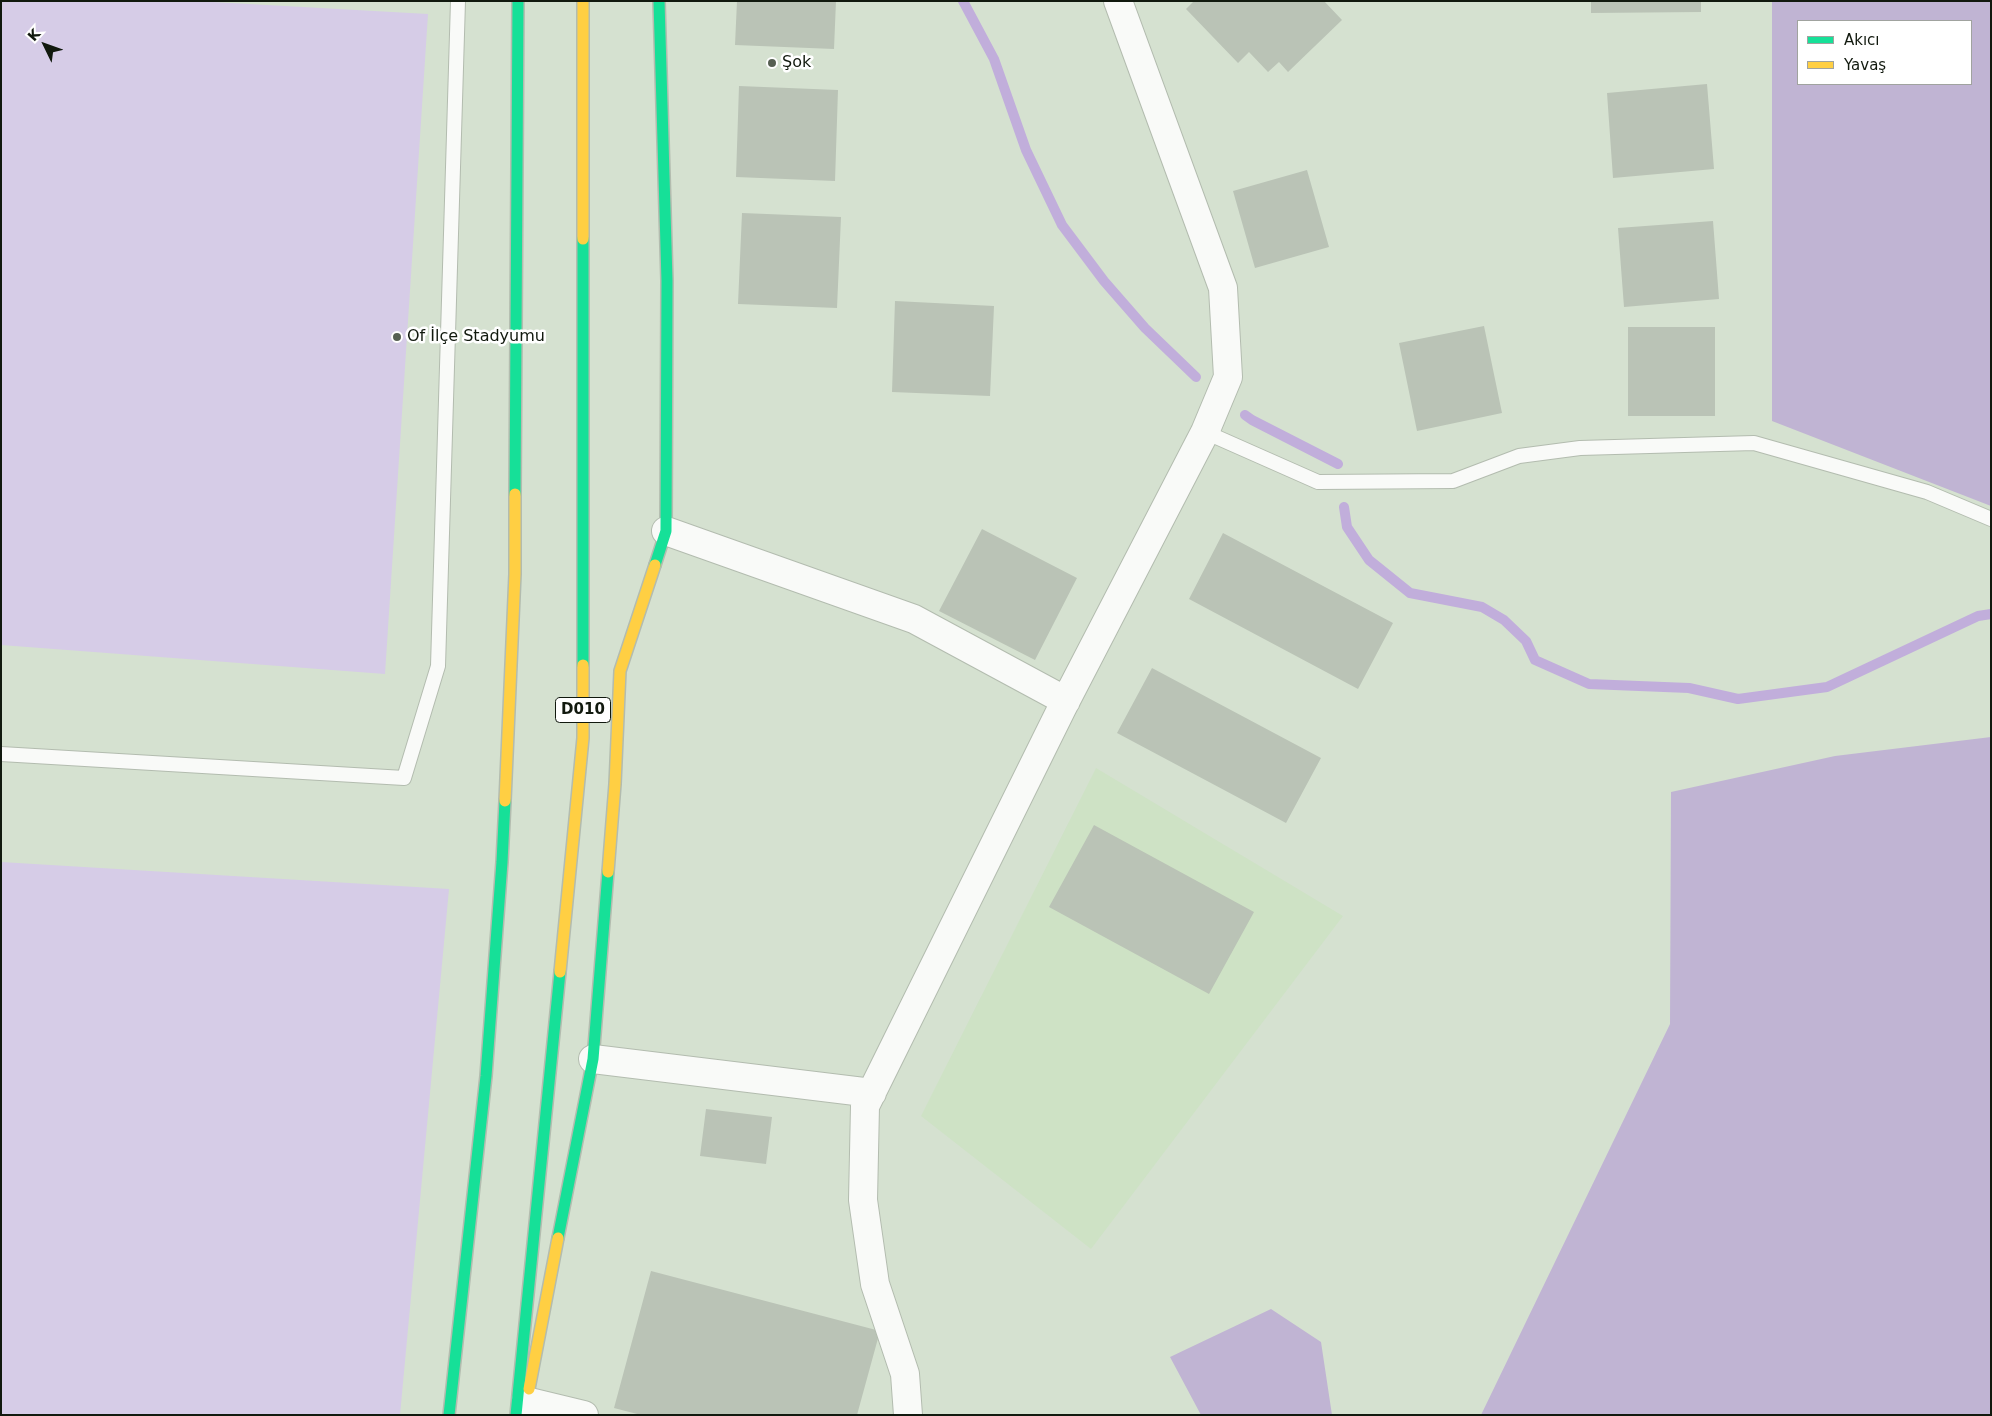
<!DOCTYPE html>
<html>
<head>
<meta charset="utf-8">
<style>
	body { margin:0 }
	#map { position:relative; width:1992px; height:1416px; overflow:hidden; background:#d5e1d0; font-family:"DejaVu Sans",sans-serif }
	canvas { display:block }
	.frame { position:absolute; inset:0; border:2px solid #11190e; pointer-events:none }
	.legend { position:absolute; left:1797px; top:20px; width:175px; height:65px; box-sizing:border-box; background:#fff; border:1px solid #a0a39f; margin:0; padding:6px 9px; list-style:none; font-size:15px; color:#11190e }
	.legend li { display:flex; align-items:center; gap:10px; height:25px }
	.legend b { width:25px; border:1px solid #a0a39f }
	.north { position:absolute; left:20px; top:20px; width:50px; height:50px; -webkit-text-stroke:4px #fff; paint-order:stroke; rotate:312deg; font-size:14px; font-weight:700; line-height:20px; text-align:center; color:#11190e }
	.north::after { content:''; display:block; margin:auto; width:18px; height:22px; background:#11190e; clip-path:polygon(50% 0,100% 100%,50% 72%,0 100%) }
</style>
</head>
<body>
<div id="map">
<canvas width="1992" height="1416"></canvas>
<div class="frame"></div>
<ul class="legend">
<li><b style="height:6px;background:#16e098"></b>Akıcı</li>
<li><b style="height:6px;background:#ffcf43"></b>Yavaş</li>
</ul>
<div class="north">K</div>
</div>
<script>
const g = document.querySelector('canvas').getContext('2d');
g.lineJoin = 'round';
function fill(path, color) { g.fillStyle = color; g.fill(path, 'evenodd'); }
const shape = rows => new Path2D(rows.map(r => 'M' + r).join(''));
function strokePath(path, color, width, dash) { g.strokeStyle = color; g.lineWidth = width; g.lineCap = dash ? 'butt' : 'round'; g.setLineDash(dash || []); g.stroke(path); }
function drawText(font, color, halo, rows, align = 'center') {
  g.font = font + ' "DejaVu Sans",sans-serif'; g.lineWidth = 5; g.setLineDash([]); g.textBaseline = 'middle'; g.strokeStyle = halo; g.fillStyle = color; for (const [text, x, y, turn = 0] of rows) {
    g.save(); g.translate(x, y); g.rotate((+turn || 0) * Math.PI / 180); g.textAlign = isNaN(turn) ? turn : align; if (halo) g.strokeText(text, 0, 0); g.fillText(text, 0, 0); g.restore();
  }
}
fill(shape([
	[1096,768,1343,916,1091,1249,921,1116]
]), '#cee2c5');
fill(shape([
	[1,1,195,1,428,14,385,674,1,645],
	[1,862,449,889,400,1415,1,1415]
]), '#d6cce7');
fill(shape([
	[1772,1,1991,1,1991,506,1772,421],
	[1798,21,1971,21,1971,84,1798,84],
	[1991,737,1991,1415,1481,1415,1670,1024,1671,792,1835,756],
	[1271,1309,1321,1342,1332,1415,1201,1415,1170,1357]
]), '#c0b4d3');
strokePath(shape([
	[963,1,994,59,1026,150,1062,225,1104,281,1145,328,1196,377],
	[1245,415,1252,420,1338,464],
	[1344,507,1347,527,1369,560,1410,593,1482,607,1504,620,1526,641,1535,660,1589,684,1689,688,1738,699,1827,687,1978,616,1991,614]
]), '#c1aedb', 10);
fill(shape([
	[737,1,836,1,834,49,735,45],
	[1194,1,1324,1,1342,20,1288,72,1279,62,1268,72,1249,52,1238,63,1186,9],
	[1591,1,1701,1,1701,12,1591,13],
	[1707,84,1714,169,1613,178,1607,93],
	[739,86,838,90,835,181,736,177],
	[1307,170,1329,247,1255,268,1233,191],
	[742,213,841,217,837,308,738,304],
	[1713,221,1719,299,1624,307,1618,228],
	[895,301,994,306,990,396,892,392],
	[1484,326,1502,413,1417,431,1399,343],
	[1628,327,1715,327,1715,416,1628,416],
	[982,529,1077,578,1035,660,939,611],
	[1223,533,1393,623,1358,689,1189,599],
	[1152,668,1321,758,1286,823,1117,733],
	[1094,825,1254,912,1209,994,1049,907],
	[706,1109,772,1117,766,1164,700,1156],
	[651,1271,880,1331,857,1415,641,1415,614,1408]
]), '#bac3b6');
const lane = shape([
	[1205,432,1318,482,1453,481,1519,456,1580,448,1754,443,1927,492,1991,519],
	[1,754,404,778,438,666,458,1]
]);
const street = shape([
	[666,531,914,619,1066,701],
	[593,1059,872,1093],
	[526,1401,584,1415],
	[908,1415,905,1374,875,1284,863,1200,865,1106,1062,708,1205,432,1228,377,1223,288,1118,1]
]);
const fast = shape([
	[583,239,583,665],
	[515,494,518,1],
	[655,565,666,531,667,281,659,1],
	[558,1238,593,1059,608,872],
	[449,1415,486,1076,502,862,505,801],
	[516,1415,560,972]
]);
const slow = shape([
	[583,1,583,239],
	[505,801,515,574,515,494],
	[608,872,615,784,620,671,655,565],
	[560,972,583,738,583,665],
	[529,1389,558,1238]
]);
strokePath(lane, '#b3bcaf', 16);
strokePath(street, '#b3bcaf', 30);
strokePath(fast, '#b3bcaf', 14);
strokePath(slow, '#b3bcaf', 14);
strokePath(lane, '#f9faf8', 14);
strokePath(street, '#f9faf8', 28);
strokePath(fast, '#16e098', 11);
strokePath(slow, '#ffcf43', 11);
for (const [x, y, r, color] of [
	[772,63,5,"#565f52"],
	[397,337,5,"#565f52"]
]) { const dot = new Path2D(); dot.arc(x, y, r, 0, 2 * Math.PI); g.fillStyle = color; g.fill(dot); strokePath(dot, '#fff', 2); }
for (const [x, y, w] of [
	[583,710,55]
]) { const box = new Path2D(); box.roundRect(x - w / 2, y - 12.5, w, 25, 4); g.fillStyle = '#fff'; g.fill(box); strokePath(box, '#11190e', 1); }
drawText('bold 15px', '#11190e', null, [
	["D010",583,710]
]);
drawText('16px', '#11190e', '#fff', [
	["Şok",782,63],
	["Of İlçe Stadyumu",407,337]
], 'left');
</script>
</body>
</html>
